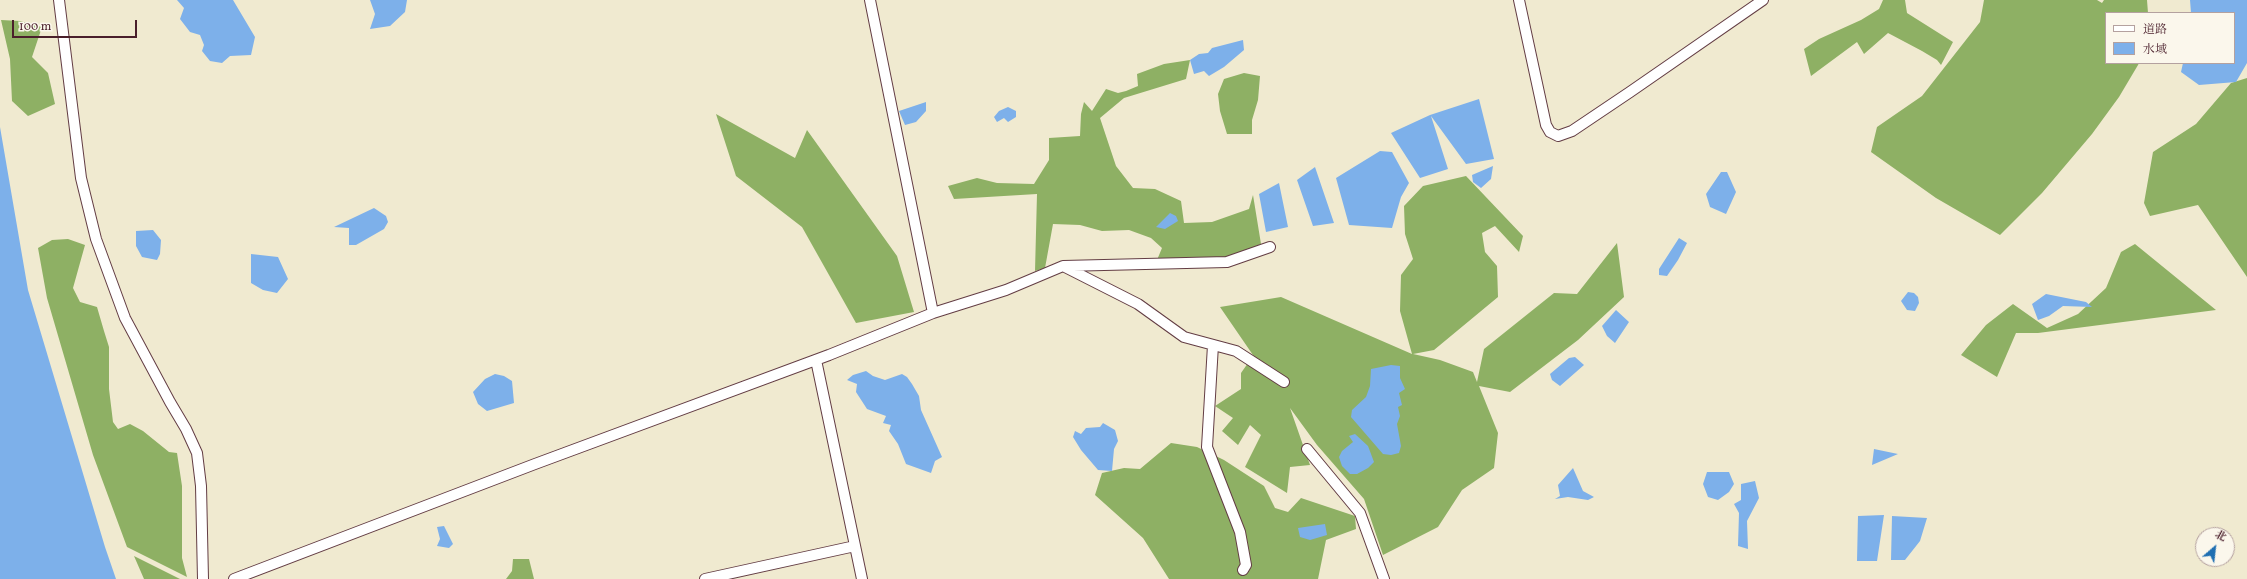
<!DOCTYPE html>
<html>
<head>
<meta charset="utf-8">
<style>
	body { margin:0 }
	#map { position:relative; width:2247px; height:579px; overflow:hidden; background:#f0ead0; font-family:Vollkorn,"Noto Serif SC",serif }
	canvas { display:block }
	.legend { position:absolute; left:2105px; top:12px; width:130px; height:52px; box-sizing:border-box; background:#fbf7ec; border:1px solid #b4a19f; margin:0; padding:5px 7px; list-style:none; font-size:12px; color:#4a1f2b }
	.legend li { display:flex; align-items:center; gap:8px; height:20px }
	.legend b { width:20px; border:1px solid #b4a19f }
	.north { position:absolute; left:2195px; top:527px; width:40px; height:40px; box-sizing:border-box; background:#fbf7ec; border:1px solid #b4a19f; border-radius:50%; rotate:28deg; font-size:11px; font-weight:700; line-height:16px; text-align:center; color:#4a1f2b }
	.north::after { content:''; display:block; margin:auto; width:14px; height:18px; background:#1f6fb2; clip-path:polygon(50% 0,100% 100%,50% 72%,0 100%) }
	.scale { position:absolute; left:12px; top:20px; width:125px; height:18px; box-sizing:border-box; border:2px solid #4a1f2b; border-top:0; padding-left:5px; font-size:12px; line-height:14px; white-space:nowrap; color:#4a1f2b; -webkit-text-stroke:3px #fbf7ec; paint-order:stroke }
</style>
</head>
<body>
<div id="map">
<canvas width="2247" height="579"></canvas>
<ul class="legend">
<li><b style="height:5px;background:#fff"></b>道路</li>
<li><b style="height:11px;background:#7db0ea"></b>水域</li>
</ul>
<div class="north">北</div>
<div class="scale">100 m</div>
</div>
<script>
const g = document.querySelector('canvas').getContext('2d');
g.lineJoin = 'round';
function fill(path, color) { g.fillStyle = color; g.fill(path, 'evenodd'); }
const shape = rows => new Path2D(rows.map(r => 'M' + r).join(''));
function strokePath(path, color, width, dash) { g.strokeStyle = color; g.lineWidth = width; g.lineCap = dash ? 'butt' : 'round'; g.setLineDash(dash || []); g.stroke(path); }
fill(shape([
	[1883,0,1905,0,1907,13,1953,42,1941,65,1937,60,1922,51,1888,33,1864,54,1857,42,1811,76,1804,49,1819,39,1861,20,1879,9],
	[1984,0,2097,0,2102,3,2104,0,2147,0,2148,13,2106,13,2106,63,2139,63,2138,65,2119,97,2092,134,2042,193,2000,235,1936,198,1871,152,1877,127,1922,96,1980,22],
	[1,20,20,21,42,27,32,57,48,73,55,104,28,116,12,101,10,59],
	[1190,60,1186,79,1124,98,1100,118,1116,166,1133,188,1155,189,1181,201,1184,223,1212,222,1249,209,1253,195,1261,244,1220,262,1157,260,1162,248,1151,238,1129,230,1102,231,1080,225,1053,224,1045,268,1035,271,1037,194,954,199,948,186,977,178,997,183,1034,184,1049,160,1049,138,1080,136,1081,114,1084,102,1092,111,1106,89,1118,93,1126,91,1138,86,1137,74,1164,64],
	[1244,73,1260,76,1258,100,1252,120,1252,134,1227,134,1220,111,1218,94,1224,79],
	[2247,78,2247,277,2198,205,2150,216,2144,203,2153,152,2196,124,2231,83],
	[716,114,795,158,807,130,897,256,914,312,856,323,802,227,736,176],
	[1466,176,1523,236,1519,252,1495,226,1482,233,1485,252,1497,266,1498,297,1434,350,1413,354,1440,360,1473,372,1477,382,1484,349,1554,293,1577,294,1617,243,1624,297,1578,340,1510,392,1479,386,1498,433,1494,468,1462,490,1438,527,1383,555,1364,499,1317,445,1290,408,1310,465,1290,467,1287,493,1245,467,1261,435,1250,425,1238,445,1222,431,1233,418,1215,406,1241,389,1241,373,1248,363,1266,374,1220,307,1281,297,1412,354,1400,311,1401,275,1413,259,1405,234,1404,206,1423,186],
	[68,239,85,245,73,288,80,302,97,307,104,331,109,347,109,389,113,422,118,429,130,424,143,431,169,452,177,453,182,486,182,558,187,577,127,547,93,455,47,298,38,248,52,240],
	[2135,244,2216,310,2038,333,2016,333,1997,377,1961,355,1986,325,2013,304,2047,328,2078,314,2106,288,2121,252],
	[1171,443,1197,447,1224,460,1264,486,1275,508,1288,512,1301,498,1355,516,1356,529,1326,540,1318,579,1169,579,1143,538,1095,495,1102,473,1124,468,1140,469],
	[134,556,180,579,144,579],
	[513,559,529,559,534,579,506,579,512,571]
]), '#8eb064');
fill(shape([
	[177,0,233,0,255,37,251,55,230,56,222,63,210,61,202,51,204,45,200,35,190,32,180,19,184,8],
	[370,0,407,0,405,12,390,26,370,29,375,14],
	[2190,0,2247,0,2247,63,2236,82,2199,85,2181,72,2183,63,2234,63,2234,13,2191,13],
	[1243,40,1244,50,1224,67,1209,76,1204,71,1194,74,1190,60,1199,54,1208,53,1212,48],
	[1479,99,1494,159,1466,164,1431,116,1448,169,1420,178,1391,133,1430,115],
	[926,102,926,111,916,122,905,125,899,111],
	[1008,107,1016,111,1016,117,1008,122,1004,118,997,122,994,117,999,111],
	[0,127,28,290,105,547,116,579,0,579],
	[1380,151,1392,152,1409,183,1401,197,1392,228,1349,225,1336,178],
	[1493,166,1491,179,1481,188,1473,182,1472,175],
	[1315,167,1334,223,1313,226,1297,180],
	[1721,172,1727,172,1736,192,1726,214,1710,207,1706,194],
	[1279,183,1288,227,1266,232,1259,194],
	[374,208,386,216,388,222,384,229,356,245,349,245,349,228,334,227],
	[1170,213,1176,216,1178,221,1165,229,1156,227],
	[153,230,161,240,160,254,157,260,142,257,136,246,136,231],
	[1679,238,1687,243,1678,260,1667,276,1659,275,1659,269],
	[251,254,278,257,288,279,277,293,263,290,251,283],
	[1908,292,1914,293,1918,297,1919,303,1915,311,1907,310,1901,301],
	[2046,294,2086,302,2092,307,2063,306,2049,316,2038,320,2032,304],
	[1616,310,1629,322,1615,343,1607,336,1602,326],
	[1575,357,1584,365,1560,386,1552,380,1550,374,1569,358],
	[1391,365,1400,366,1400,378,1405,389,1399,393,1402,405,1398,407,1400,416,1397,424,1401,446,1399,453,1391,455,1383,454,1351,417,1352,410,1366,397,1370,386,1371,369],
	[866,371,873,376,885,380,902,374,907,377,912,384,919,396,921,410,942,457,935,461,931,473,906,464,898,444,889,431,891,425,883,423,886,416,867,409,856,392,857,384,847,380,853,375],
	[495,374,504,376,512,381,514,403,487,411,478,404,473,392,485,379],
	[1103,423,1115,430,1118,441,1114,449,1112,471,1098,470,1081,450,1073,437,1075,431,1081,434,1086,428,1100,427],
	[1355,434,1368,446,1374,462,1368,468,1357,474,1350,474,1342,466,1339,457,1342,451,1353,442,1349,436],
	[1874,449,1898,454,1872,465],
	[1573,468,1583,491,1594,497,1588,500,1568,497,1555,499,1560,496,1558,485],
	[1707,472,1729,472,1734,484,1729,492,1718,500,1708,497,1703,484],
	[1755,481,1759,498,1747,521,1748,549,1738,546,1739,513,1734,504,1741,500,1741,484],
	[1884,515,1877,561,1857,561,1858,516],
	[1892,516,1927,518,1920,541,1905,560,1891,560],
	[1325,524,1327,535,1310,540,1300,537,1298,528],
	[444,526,453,544,449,548,437,546,440,539,437,527]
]), '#7db0ea');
const minor = shape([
	[59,0,81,178,96,239,125,318,170,402,186,429,197,453,201,486,203,579],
	[870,0,933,313],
	[1519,0,1546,125,1550,132,1558,136,1572,131,1630,92,1763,0],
	[1065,267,1138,304,1184,337,1236,351,1284,382],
	[1213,345,1207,447,1240,532,1246,565,1243,570],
	[816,360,862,579],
	[1307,449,1360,513,1384,579],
	[234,579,535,464,829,355,933,313,1006,290,1063,266,1227,262,1270,247],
	[705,579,855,546]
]);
strokePath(minor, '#633d44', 12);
strokePath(minor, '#fff', 10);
</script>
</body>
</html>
